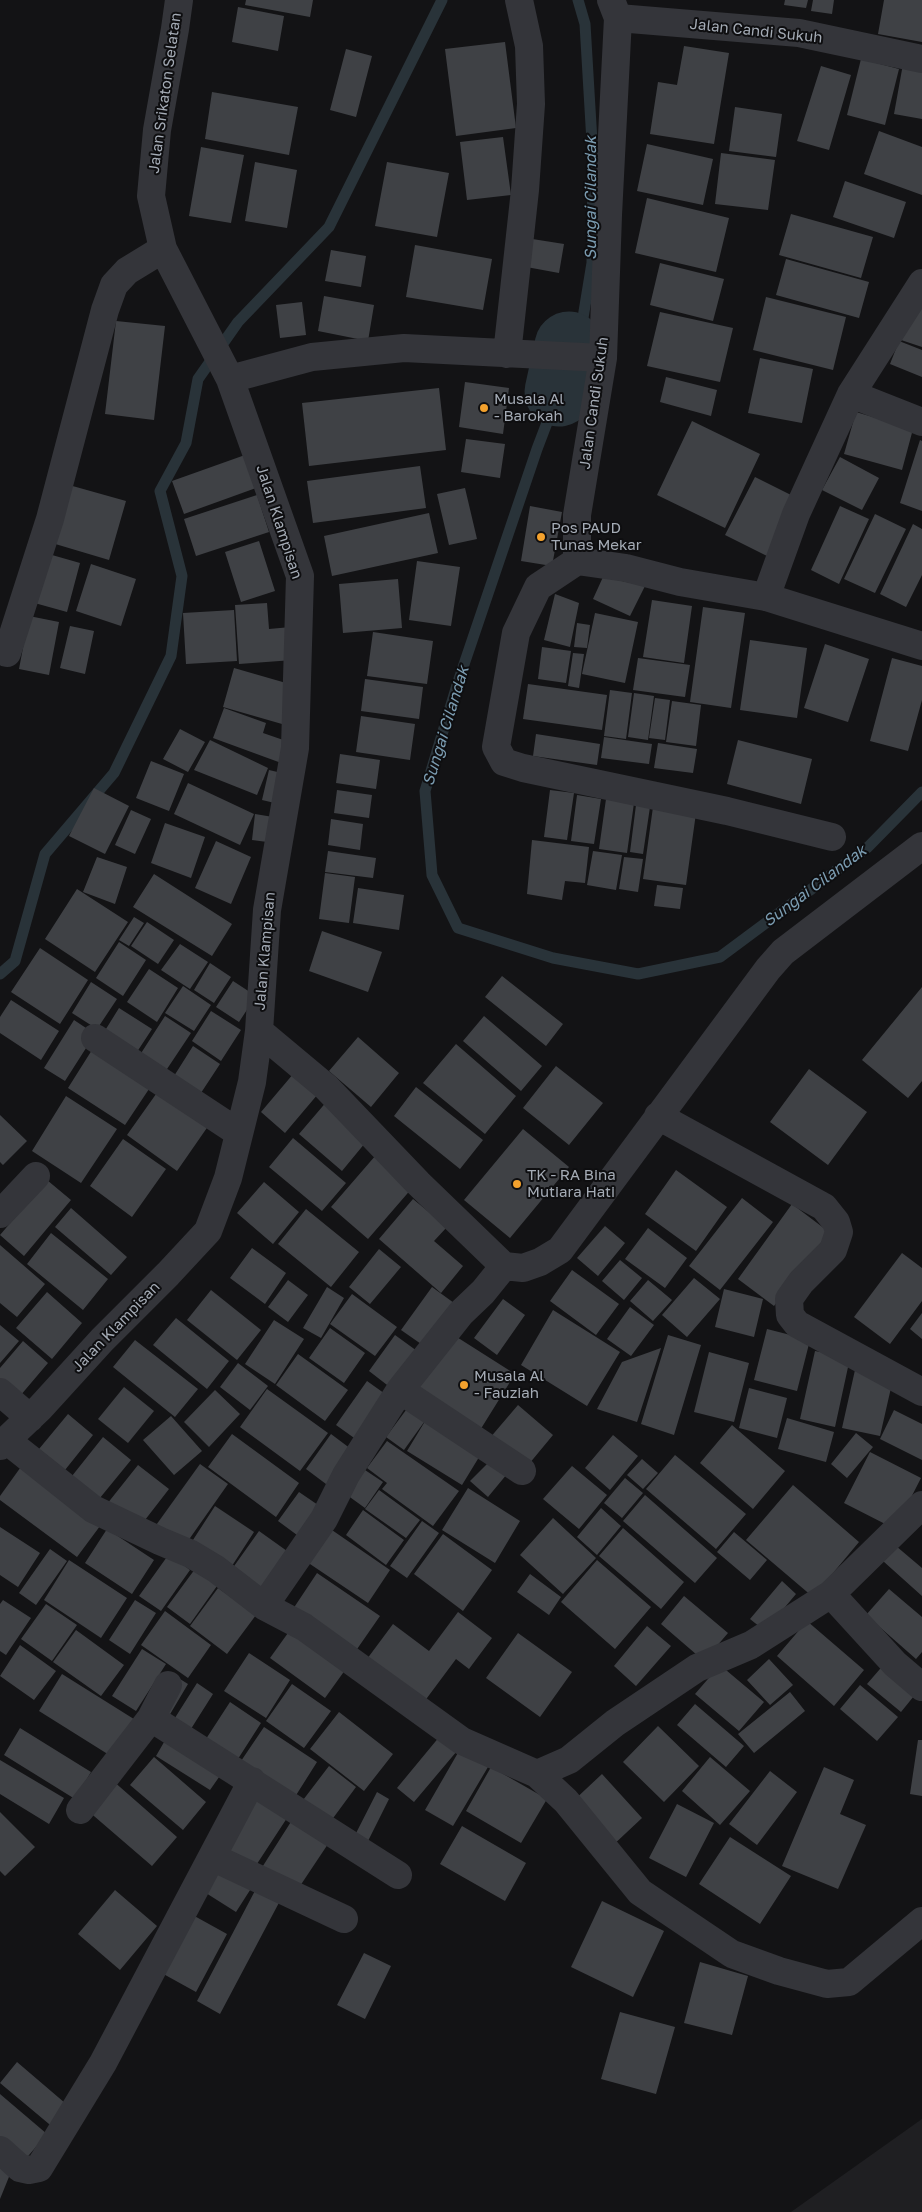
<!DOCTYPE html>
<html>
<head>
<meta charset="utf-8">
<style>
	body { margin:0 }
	canvas { display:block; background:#131315 }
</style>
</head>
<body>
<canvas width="922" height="2212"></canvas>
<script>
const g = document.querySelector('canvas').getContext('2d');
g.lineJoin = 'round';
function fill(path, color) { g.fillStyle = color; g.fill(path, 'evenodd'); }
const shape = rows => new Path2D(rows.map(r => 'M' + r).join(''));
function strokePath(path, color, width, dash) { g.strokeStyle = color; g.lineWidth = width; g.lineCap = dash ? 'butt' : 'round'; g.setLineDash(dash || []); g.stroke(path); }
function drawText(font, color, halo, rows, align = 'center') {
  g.font = font + ' "Golos Text",sans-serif'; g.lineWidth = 4; g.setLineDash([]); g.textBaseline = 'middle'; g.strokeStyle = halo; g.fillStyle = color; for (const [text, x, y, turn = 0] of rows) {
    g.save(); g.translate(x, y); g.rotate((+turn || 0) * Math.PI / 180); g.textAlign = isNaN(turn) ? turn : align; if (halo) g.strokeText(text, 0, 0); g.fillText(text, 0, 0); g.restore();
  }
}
fill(shape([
	[922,2119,922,2212,791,2212]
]), '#1f1f22');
strokePath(shape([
	[578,0,585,24,593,159,592,263,580,336,537,449,457,685,425,791,432,875,458,928,553,958,638,974,720,957,868,847,922,792],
	[0,974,15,961,45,854,114,773,171,656,182,576,160,491,186,443,198,379,238,322,329,227,442,0]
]), '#293339', 11);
strokePath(shape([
	[559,392,569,346]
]), '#293339', 69);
fill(shape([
	[246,0,313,0,310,17,245,5],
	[785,0,808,0,806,8,784,5],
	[813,0,834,0,832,14,811,11],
	[884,0,922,0,922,42,878,34],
	[238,7,284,16,278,51,232,42],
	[505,42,516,128,456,136,445,49],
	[684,46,729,53,714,144,650,134,658,82,677,85],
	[346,49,372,56,356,117,330,110],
	[861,59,899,69,885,125,847,115],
	[903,64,922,68,922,119,894,114],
	[821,66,851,75,829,150,797,141],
	[212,92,298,107,289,155,205,139],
	[735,107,782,114,776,157,729,151],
	[879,131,922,147,922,195,864,174],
	[503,137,511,195,467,200,460,142],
	[647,144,713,159,703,205,637,191],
	[201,147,244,155,231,223,189,216],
	[721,153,775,160,768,210,715,204],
	[255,162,297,170,287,228,245,221],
	[387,162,449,173,437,237,375,226],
	[845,181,906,202,894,238,833,217],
	[647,198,729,218,716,272,635,253],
	[791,214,873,237,861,278,779,255],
	[526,238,564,244,559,273,521,266],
	[415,245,492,259,483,310,406,297],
	[331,250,366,256,361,287,325,281],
	[786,259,869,282,859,318,776,295],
	[660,263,724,279,713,321,650,305],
	[324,296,374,305,368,341,318,331],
	[766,297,846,317,833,370,753,350],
	[302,302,306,335,280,338,276,305],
	[916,308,922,309,922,347,901,340],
	[660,312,733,328,720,382,647,366],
	[116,321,165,326,154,420,105,414],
	[899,341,922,350,922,377,890,364],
	[760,358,813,369,802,423,748,413],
	[666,377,717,390,711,416,660,402],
	[465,382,509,388,503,434,459,427],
	[439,388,446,450,309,466,302,403],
	[856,412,913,429,902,470,844,454],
	[692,421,760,454,725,528,657,495],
	[466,439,505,444,500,478,461,472],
	[920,440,922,441,922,511,900,503],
	[245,455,256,488,184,514,172,481],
	[840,457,879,478,862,510,822,490],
	[420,466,426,508,313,523,307,481],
	[755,477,797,498,767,556,725,535],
	[69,485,126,501,109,560,52,543],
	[465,488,477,539,449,545,437,494],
	[257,495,269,532,196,556,184,519],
	[530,506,562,512,552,566,521,561],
	[840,506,869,519,839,584,811,570],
	[429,513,438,553,332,576,324,536],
	[875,514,906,529,875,593,844,579],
	[913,524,922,529,922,575,906,607,880,594],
	[259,541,275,591,241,602,225,552],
	[45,553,80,563,67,612,31,602],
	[417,561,460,567,451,626,409,620],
	[91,564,136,579,121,626,76,611],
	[603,577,645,586,630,616,593,599],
	[398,579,402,628,343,633,339,584],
	[555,594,579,603,570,647,544,640],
	[652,600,692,606,684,663,643,657],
	[267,603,269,629,291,627,293,660,239,664,235,605],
	[703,607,745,613,731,708,690,702],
	[234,610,237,661,186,664,183,613],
	[595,613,638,622,625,683,582,674],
	[29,616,59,622,49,675,19,669],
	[577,623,590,625,587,648,574,647],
	[70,626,94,631,85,674,60,668],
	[373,632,433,641,427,684,367,676],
	[750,640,807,648,797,718,740,710],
	[825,644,869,659,848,722,804,708],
	[542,647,571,651,566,683,538,679],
	[573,653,584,654,579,688,568,686],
	[638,658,690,665,685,697,633,690],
	[892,658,922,666,922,700,908,751,870,741],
	[234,668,293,685,282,724,223,707],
	[365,679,423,687,419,719,361,711],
	[528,684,607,695,602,730,523,719],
	[610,690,632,693,626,739,604,736],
	[634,693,654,696,648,740,628,737],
	[655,698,670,700,665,740,649,738],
	[672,701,701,705,696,746,666,742],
	[224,708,266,723,263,733,292,743,284,764,213,738],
	[361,716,415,724,410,760,356,752],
	[180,729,205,742,188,772,163,759],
	[536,734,600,744,597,765,533,756],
	[604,737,652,744,649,764,601,758],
	[210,740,268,768,257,795,194,770],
	[738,740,812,759,801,804,727,784],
	[658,743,697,749,693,773,654,768],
	[340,754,380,760,376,789,336,783],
	[151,761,184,774,169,811,136,798],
	[269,770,286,774,279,804,262,800],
	[188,783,254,814,240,845,174,814],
	[94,788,129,806,105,854,69,836],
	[337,790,372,795,369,818,334,813],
	[550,790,574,793,567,840,544,837],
	[577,795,601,799,594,844,571,841],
	[606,799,634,803,627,853,599,849],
	[636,805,650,807,643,854,630,852],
	[653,807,696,813,686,885,643,879],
	[131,810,151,819,135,854,115,845],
	[255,814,279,818,275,843,252,840],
	[331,819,363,824,360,850,328,845],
	[165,823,205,837,191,878,151,863],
	[532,840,589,847,585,883,565,881,562,900,527,894],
	[216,841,251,857,231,904,195,888],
	[328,851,376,858,373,878,325,872],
	[593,851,622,855,616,890,587,885],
	[97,857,127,867,115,904,83,892],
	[624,857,643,859,638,892,619,889],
	[325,873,355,877,349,923,319,919],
	[154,874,232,924,212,956,133,907],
	[657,885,683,888,680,909,654,906],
	[358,888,404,895,399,930,353,923],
	[77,889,128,922,95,972,45,939],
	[134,917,144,923,129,946,119,940],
	[147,922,174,940,158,964,131,946],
	[322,931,382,952,368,992,309,971],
	[119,942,146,960,123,996,96,978],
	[180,944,208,962,190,989,161,970],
	[40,948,88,980,60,1024,11,992],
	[210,963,231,977,214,1003,194,990],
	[149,969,178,988,157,1022,127,1002],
	[502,976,563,1024,546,1046,485,997],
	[233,981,256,996,239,1022,216,1007],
	[91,982,117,999,97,1029,72,1013],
	[183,986,211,1005,194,1031,165,1013],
	[922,987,922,1081,908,1098,862,1060],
	[11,1000,59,1031,41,1060,0,1033,0,1017],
	[119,1008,152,1029,133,1058,101,1037],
	[211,1011,241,1030,221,1061,192,1041],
	[165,1016,191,1033,161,1078,136,1061],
	[484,1016,542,1066,521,1091,463,1041],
	[74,1020,95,1034,65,1081,44,1068],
	[358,1037,399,1073,371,1107,329,1071],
	[97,1042,155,1080,125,1125,68,1088],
	[456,1044,516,1096,485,1134,423,1083],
	[193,1046,220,1064,195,1102,169,1084],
	[556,1066,603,1103,569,1145,523,1108],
	[809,1069,867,1112,828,1165,770,1122],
	[294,1073,318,1094,285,1133,261,1112],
	[161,1087,211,1122,177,1171,127,1135],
	[416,1087,483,1140,460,1169,394,1116],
	[66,1096,117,1129,81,1183,32,1151],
	[328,1100,370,1137,342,1171,299,1134],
	[0,1115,27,1141,3,1165,0,1162],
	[523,1129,569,1167,510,1238,464,1200],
	[293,1138,346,1183,322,1211,269,1167],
	[123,1139,166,1169,132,1217,90,1186],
	[376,1155,413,1187,368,1239,331,1207],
	[676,1170,727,1207,696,1251,645,1214],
	[47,1180,71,1200,24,1256,0,1235],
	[264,1182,299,1212,273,1244,237,1213],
	[742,1198,773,1222,720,1290,689,1266],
	[413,1199,447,1227,434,1241,463,1266,441,1293,379,1239],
	[792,1204,829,1232,774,1306,738,1279],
	[71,1208,127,1257,111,1275,55,1227],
	[306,1209,359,1252,331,1287,278,1244],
	[605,1226,625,1243,598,1276,577,1258],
	[648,1228,687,1258,665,1288,625,1259],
	[51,1233,108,1279,83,1310,27,1264],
	[0,1245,45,1284,17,1317,0,1303],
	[252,1248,286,1273,265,1304,230,1278],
	[379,1249,401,1267,370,1304,349,1287],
	[902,1253,922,1268,922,1301,890,1344,854,1317],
	[620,1260,642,1278,624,1300,602,1281],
	[572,1270,619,1304,596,1335,550,1301],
	[694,1278,720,1299,687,1337,662,1315],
	[288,1280,308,1295,288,1322,268,1307],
	[648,1280,672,1300,653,1321,630,1301],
	[327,1287,344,1298,321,1338,303,1328],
	[432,1287,454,1303,424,1346,401,1330],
	[724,1289,763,1299,754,1337,715,1327],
	[211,1290,261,1330,237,1360,187,1320],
	[47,1292,82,1323,52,1359,16,1328],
	[352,1294,397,1327,375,1356,330,1324],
	[503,1299,525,1315,497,1355,474,1338],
	[630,1307,654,1325,631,1356,607,1339],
	[553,1310,620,1352,587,1406,521,1365],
	[922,1313,922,1339,910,1329],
	[176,1318,229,1361,207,1389,153,1345],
	[274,1320,304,1339,275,1384,245,1364],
	[0,1325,19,1341,0,1363],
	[330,1328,365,1353,344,1383,309,1358],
	[767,1329,810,1340,797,1391,754,1380],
	[452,1334,515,1374,477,1435,414,1396],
	[395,1335,417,1351,391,1388,369,1371],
	[668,1335,701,1345,674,1435,641,1424],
	[135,1340,198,1389,175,1417,113,1367],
	[23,1341,48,1363,20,1396,0,1379,0,1368],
	[661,1348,637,1422,597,1409,622,1362],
	[815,1351,850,1358,835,1427,800,1419],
	[709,1352,749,1363,734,1422,694,1412],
	[298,1354,348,1390,325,1421,276,1385],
	[238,1363,268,1386,250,1410,220,1387],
	[855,1370,893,1379,880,1436,842,1428],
	[367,1381,388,1396,357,1440,336,1425],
	[124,1387,154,1411,128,1443,98,1419],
	[749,1388,787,1398,777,1438,739,1428],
	[267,1389,328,1433,300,1471,240,1427],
	[215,1390,240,1414,209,1447,184,1422],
	[412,1402,484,1449,462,1485,407,1451,427,1418,404,1450,386,1437],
	[518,1405,553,1435,524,1470,489,1439],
	[894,1410,922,1424,922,1460,880,1439],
	[68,1414,93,1435,65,1470,39,1449],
	[171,1416,202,1451,174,1475,143,1440],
	[787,1418,834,1432,826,1462,778,1449],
	[732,1425,785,1471,753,1509,700,1463],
	[856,1433,873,1447,847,1478,831,1464],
	[232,1434,299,1483,276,1517,208,1467],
	[331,1434,355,1452,330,1487,306,1469],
	[613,1435,638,1456,610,1490,585,1468],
	[103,1437,131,1460,95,1504,68,1481],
	[387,1441,459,1491,433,1526,382,1489,387,1483,367,1468],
	[870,1452,921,1478,895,1529,844,1503],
	[675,1455,746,1514,716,1549,646,1489],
	[494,1457,512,1468,488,1497,470,1481],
	[642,1459,658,1473,643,1489,627,1475],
	[23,1464,103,1522,77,1557,0,1500,0,1496],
	[200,1464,228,1484,183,1548,154,1528],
	[138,1465,169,1489,138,1529,107,1504],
	[572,1466,607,1495,579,1529,543,1499],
	[365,1470,383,1482,365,1508,347,1495],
	[625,1478,643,1493,622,1518,604,1503],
	[793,1485,859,1542,813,1597,746,1540],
	[468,1488,520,1521,495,1563,442,1530],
	[379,1490,420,1520,406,1538,365,1509],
	[299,1492,318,1505,297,1535,278,1521],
	[645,1495,717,1558,695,1583,623,1521],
	[215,1506,254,1532,230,1569,191,1543],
	[601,1508,621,1526,597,1555,577,1537],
	[363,1510,404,1540,386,1565,346,1535],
	[553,1518,596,1558,563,1594,520,1555],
	[422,1521,439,1533,407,1578,390,1566],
	[0,1527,40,1553,18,1587,0,1575],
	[329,1528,390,1570,368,1603,307,1562],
	[623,1528,684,1582,661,1609,599,1556],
	[107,1529,154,1560,132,1594,85,1563],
	[259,1531,287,1551,260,1589,232,1569],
	[734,1532,767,1560,750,1580,717,1552],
	[443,1534,492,1570,463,1611,414,1574],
	[896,1546,922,1568,922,1596,883,1561],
	[50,1549,67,1561,36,1605,19,1593],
	[169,1554,190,1570,161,1611,139,1596],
	[69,1560,127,1598,101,1638,44,1600],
	[597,1560,651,1607,615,1649,561,1602],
	[195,1569,217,1586,190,1624,167,1607],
	[317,1573,380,1616,355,1652,293,1609],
	[530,1574,561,1597,549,1615,517,1592],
	[782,1581,796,1594,765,1631,750,1619],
	[218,1588,256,1615,227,1654,190,1626],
	[889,1589,922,1617,922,1652,916,1659,866,1615],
	[684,1596,728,1633,704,1661,661,1624],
	[3,1600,31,1618,6,1655,0,1651,0,1604],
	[135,1600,156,1613,130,1654,109,1640],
	[46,1604,77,1625,52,1661,21,1639],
	[165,1611,211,1645,188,1678,141,1645],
	[458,1612,492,1638,469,1669,456,1659,424,1702,367,1659,393,1624,429,1651],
	[807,1621,864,1670,834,1706,777,1656],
	[293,1626,348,1666,325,1698,270,1658],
	[647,1626,671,1646,636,1686,614,1666],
	[76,1630,124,1665,101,1696,53,1662],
	[518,1633,572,1672,540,1717,486,1678],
	[20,1645,56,1671,34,1700,0,1676],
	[142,1649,166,1664,136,1711,112,1696],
	[249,1653,290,1680,266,1718,224,1691],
	[769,1659,793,1685,770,1705,747,1680],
	[886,1662,918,1691,901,1712,867,1684],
	[720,1665,764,1702,739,1731,695,1694],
	[62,1674,137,1721,114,1758,39,1711],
	[180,1679,188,1684,166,1721],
	[197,1683,213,1694,189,1732,173,1721],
	[292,1684,331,1711,304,1748,266,1721],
	[860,1685,898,1717,877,1741,840,1709],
	[790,1692,805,1711,754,1753,738,1734],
	[230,1702,261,1723,236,1762,204,1742],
	[695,1704,744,1746,726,1767,677,1725],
	[339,1712,393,1754,364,1791,310,1749],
	[658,1726,699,1766,664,1802,623,1762],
	[264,1727,317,1762,293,1800,239,1764],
	[20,1728,91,1772,75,1799,4,1755],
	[440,1736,457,1751,414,1802,397,1788],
	[167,1737,224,1770,210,1790,156,1756],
	[918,1740,922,1740,922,1796,910,1794],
	[459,1751,488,1767,453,1826,425,1810],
	[154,1757,206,1802,183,1830,130,1785],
	[710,1757,750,1791,720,1825,682,1791],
	[0,1760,64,1798,49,1824,0,1794],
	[329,1766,356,1787,328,1825,300,1804],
	[491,1767,547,1799,521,1843,466,1811],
	[824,1767,854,1780,840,1814,866,1825,838,1889,782,1866],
	[770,1771,797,1792,757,1845,729,1824],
	[602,1774,642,1818,610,1848,570,1804],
	[112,1780,177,1837,152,1866,87,1810],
	[377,1792,389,1799,365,1847,352,1841],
	[256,1796,289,1815,251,1873,219,1852],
	[677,1804,714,1823,686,1877,649,1858],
	[0,1812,35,1847,5,1876,0,1871],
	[294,1817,330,1841,296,1892,261,1869],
	[462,1826,526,1863,505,1901,440,1864],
	[730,1837,791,1876,760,1924,699,1884],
	[213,1863,252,1887,236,1912,198,1888],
	[258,1885,282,1897,220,2014,197,2001],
	[115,1890,157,1926,120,1970,78,1934],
	[602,1901,664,1931,633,1997,571,1967],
	[189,1913,227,1934,196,1992,158,1971],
	[364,1953,391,1966,365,2019,337,2005],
	[700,1962,748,1976,732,2035,684,2023],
	[620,2012,675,2027,656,2094,601,2079],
	[17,2062,72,2109,55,2129,0,2083],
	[0,2094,47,2134,23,2162,0,2142],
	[0,2161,13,2167,0,2199]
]), '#3f4145');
strokePath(shape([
	[618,18,799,33,922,59],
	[507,354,525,190,531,104,529,46,519,0],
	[230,379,312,357,404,348,603,358],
	[851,394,922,422],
	[577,561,538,587,516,633,496,747,504,762,523,768,727,811,832,837],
	[577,561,577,515,603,358,608,215,618,18,611,0],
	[577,561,626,568,680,582,766,597,922,646],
	[766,597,796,514,851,394,922,283],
	[7,653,50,519,105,310,114,285,127,271,163,249],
	[259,1031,326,1087,418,1183,504,1266,523,1268,540,1262,560,1250,768,969,783,952,922,846],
	[95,1038,239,1133],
	[658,1116,824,1207,836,1222,839,1232,833,1250,801,1282,789,1299,790,1315,797,1324,922,1392],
	[0,1214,36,1176],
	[400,1390,522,1471],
	[0,1392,30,1418],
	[6,1440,93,1509,160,1541,191,1554,216,1569,264,1606,304,1627,462,1741,537,1774,566,1801,640,1892,732,1954,779,1971,827,1984,849,1982,922,1921],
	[0,1446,40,1408,102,1340,168,1274,208,1231,228,1178,252,1082,259,1031,267,910,295,748,300,576,230,379,163,249,151,196,157,130,175,29,179,0],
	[831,1594,895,1664,922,1687],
	[264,1606,324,1519,346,1475,400,1390,461,1313,483,1292,504,1266],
	[151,1718,398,1875],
	[537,1774,569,1760,615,1723,697,1668,751,1645,831,1594,922,1505],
	[80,1810,151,1718,168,1685],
	[212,1857,344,1919],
	[0,2150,20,2168,29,2170,39,2168,103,2063,252,1781]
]), '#34353a', 28);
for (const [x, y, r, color] of [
	[484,408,5,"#f3a12d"],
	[541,537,5,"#f3a12d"],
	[517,1184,5,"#f3a12d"],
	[464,1385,5,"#f3a12d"]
]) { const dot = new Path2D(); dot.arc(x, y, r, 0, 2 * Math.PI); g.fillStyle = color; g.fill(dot); strokePath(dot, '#0e0e10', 2); }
drawText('15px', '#a4abb5', '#0e0e10', [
	["Jalan Candi Sukuh",756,31,6],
	["Jalan Srikaton Selatan",165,93,-82],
	["Jalan Candi Sukuh",594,403,-82],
	["Jalan Klampisan",279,522,72],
	["Jalan Klampisan",265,951,-85],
	["Jalan Klampisan",116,1327,-46]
]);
drawText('15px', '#a4abb5', '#0e0e10', [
	["Musala Al",494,399],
	["- Barokah",494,416],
	["Pos PAUD",551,528],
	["Tunas Mekar",551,545],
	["TK - RA Bina",527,1175],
	["Mutiara Hati",527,1192],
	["Musala Al",474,1376],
	["- Fauziah",474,1393]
], 'left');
drawText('italic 16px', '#7b9cb1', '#0e0e10', [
	["Sungai Cilandak",591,198,-90],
	["Sungai Cilandak",446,726,-73],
	["Sungai Cilandak",815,886,-37]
]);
</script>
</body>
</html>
